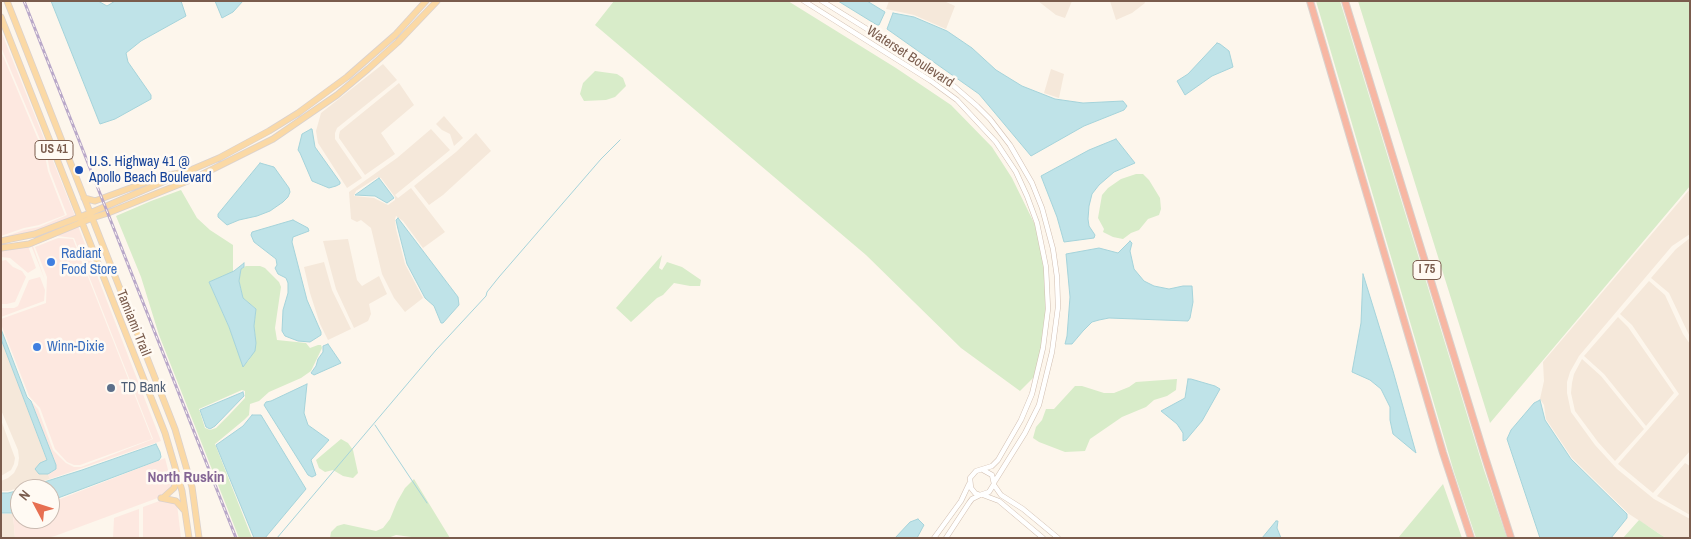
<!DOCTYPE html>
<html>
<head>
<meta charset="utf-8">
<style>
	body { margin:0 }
	#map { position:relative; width:1691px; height:539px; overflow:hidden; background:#fdf6ec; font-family:"Archivo Narrow",sans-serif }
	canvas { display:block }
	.frame { position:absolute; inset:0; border:2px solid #7a5c4d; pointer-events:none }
	.north { position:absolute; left:10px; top:479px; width:50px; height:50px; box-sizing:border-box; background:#fffaf3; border:1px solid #cabbb1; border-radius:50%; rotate:310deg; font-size:14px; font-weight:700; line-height:20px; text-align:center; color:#7a5c4d }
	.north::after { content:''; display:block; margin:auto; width:18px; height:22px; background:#e76f51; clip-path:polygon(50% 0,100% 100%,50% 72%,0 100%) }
</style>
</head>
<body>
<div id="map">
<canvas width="1691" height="539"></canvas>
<div class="frame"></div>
<div class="north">N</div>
</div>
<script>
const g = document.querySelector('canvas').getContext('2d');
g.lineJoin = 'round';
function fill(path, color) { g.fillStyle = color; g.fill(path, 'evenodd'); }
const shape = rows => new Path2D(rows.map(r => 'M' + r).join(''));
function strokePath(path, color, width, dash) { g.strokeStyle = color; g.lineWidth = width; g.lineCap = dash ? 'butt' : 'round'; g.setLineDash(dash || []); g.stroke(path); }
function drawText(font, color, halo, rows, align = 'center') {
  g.font = font + ' "Archivo Narrow",sans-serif'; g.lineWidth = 5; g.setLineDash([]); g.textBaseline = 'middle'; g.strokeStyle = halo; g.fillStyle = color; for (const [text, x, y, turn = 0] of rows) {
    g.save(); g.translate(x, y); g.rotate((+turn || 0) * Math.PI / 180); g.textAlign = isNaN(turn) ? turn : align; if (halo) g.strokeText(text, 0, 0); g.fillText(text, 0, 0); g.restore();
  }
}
fill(shape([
	[889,1,944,1,955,6,946,29,914,15,886,9],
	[1038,1,1072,1,1065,18,1056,15],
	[1110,1,1144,1,1145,3,1132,13,1116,20],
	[383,64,397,80,337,128,335,133,335,139,362,178,347,188,318,143,316,131,321,113],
	[1051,69,1064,74,1059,98,1044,93],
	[399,83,414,105,381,133,395,154,365,175,339,138,339,135,340,131],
	[444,116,463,138,454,146,450,134,442,130,436,124],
	[431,129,450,150,395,195,398,198,411,188,445,232,423,248,403,221,396,216,395,219,396,229,405,264,423,298,405,312,394,298,382,274,371,228,361,220,357,222,351,219,349,192,397,158],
	[378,177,381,178,395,197,395,200,388,205,374,198,354,196,356,191],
	[476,133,491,151,443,195,429,205,414,186,456,152],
	[1690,189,1690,234,1672,246,1579,356,1570,372,1567,382,1567,393,1571,412,1595,445,1617,469,1654,499,1690,519,1690,538,1666,538,1629,514,1572,458,1546,419,1544,405,1540,399,1544,381,1543,362],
	[1690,238,1690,337,1669,293,1651,278,1676,249],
	[348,239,357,280,362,286,379,276,387,294,369,304,371,314,368,321,354,328,336,289,323,241],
	[324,262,332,290,351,329,328,340,320,324,310,293,304,267],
	[1649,281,1665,295,1683,334,1690,344,1690,451,1653,493,1618,464,1679,394,1632,325,1620,314],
	[1618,317,1628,327,1674,393,1646,426,1604,374,1584,356],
	[1,339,47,461,40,463,40,474,48,474,50,479,8,491,1,491,1,481,8,478,14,473,18,465,19,458,18,450,1,410],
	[1582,359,1601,376,1644,429,1615,461,1598,442,1575,411,1571,393,1572,383,1574,374],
	[1,420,15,458,14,464,11,470,1,476],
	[1685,463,1690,466,1690,515,1657,496],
	[1,514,13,514,15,538,1,538]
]), '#f5e8da');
fill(shape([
	[1,31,75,216,34,232,1,239,1,238,24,230,39,227,67,215,50,171,47,156,1,47],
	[1,51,45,156,48,171,65,215,39,225,24,228,1,236],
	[78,226,161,441,50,479,48,474,56,469,56,465,31,401,38,409,53,450,66,463,74,467,81,467,153,439,74,238,57,236,33,246,45,280,31,245],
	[58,238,73,239,152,439,80,465,74,465,67,462,55,449,40,408,29,396,1,324,1,319,46,303,47,277,35,247],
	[28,246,36,268,28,273,10,258,1,257,1,251],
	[6,260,13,267,22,271,26,277,15,302,7,304,1,304,1,261],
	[40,277,45,290,44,301,1,317,1,308,14,308,18,306,29,280],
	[165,458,172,486,163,496,55,536,47,538,15,538,13,514,20,514,20,519,50,519,50,503],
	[162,500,177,504,181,538,143,538,143,507],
	[139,509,139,538,113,538,114,518]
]), '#fde8e0');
fill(shape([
	[614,1,788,1,896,68,951,105,992,147,1012,178,1039,233,1048,291,1044,339,1037,374,1020,391,961,348,866,255,595,25],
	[1316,1,1340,1,1484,470,1507,538,1476,538,1454,472],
	[1358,1,1690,1,1690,186,1490,423],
	[595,71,617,74,623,78,626,86,615,97,606,100,584,101,580,94,583,83],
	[1136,174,1143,174,1149,180,1160,198,1161,209,1159,215,1148,219,1139,230,1131,233,1123,239,1113,237,1103,232,1104,229,1098,218,1102,195,1108,188,1121,179],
	[181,190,197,218,210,230,233,245,233,272,209,282,229,327,243,366,249,360,256,343,254,326,256,309,243,298,239,281,241,269,246,266,260,266,265,268,279,282,281,287,275,328,277,340,306,343,310,348,318,345,321,345,322,348,311,371,301,378,269,392,259,401,250,404,249,415,244,420,215,444,252,538,239,538,159,335,141,277,116,216,151,201],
	[242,390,245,391,245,398,229,415,216,428,210,430,205,428,199,409],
	[662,255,659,268,662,270,667,262,682,267,701,280,700,286,690,286,674,283,663,295,657,298,631,322,616,308],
	[1177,379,1176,390,1167,396,1154,400,1146,407,1122,417,1090,439,1085,451,1065,452,1039,442,1033,438,1036,427,1042,420,1046,409,1054,409,1075,386,1082,386,1104,393,1114,393,1129,387,1136,382],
	[341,439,348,443,353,450,358,473,353,478,343,476,333,470,325,472,319,468,316,460],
	[414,479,450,538,419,538,396,535,388,538,330,538,331,532,337,526,344,524,376,531,383,528,390,519,397,502,405,488],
	[1443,484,1462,538,1398,538],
	[1639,520,1658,533,1666,538,1623,538]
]), '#d8ecc9');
const water = shape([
	[51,1,98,1,107,6,115,1,181,1,186,16,141,41,126,53,128,62,151,95,151,99,115,119,100,124,51,1],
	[215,1,243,1,233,12,222,18,215,1],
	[838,1,867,1,885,12,879,25,877,25,838,1],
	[893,13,914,17,947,31,972,48,996,70,1022,86,1055,99,1083,103,1123,101,1127,106,1124,110,1084,126,1031,156,979,94,887,29,893,13],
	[1217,43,1220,44,1229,51,1233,67,1212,76,1185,95,1177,81,1188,74,1217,43],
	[311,129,312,129,315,147,340,182,340,184,336,186,329,188,312,181,300,153,298,150,302,134,311,129],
	[1116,139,1135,163,1114,172,1099,185,1092,194,1089,206,1088,219,1089,226,1095,235,1094,238,1064,242,1057,217,1041,176,1089,150,1116,139],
	[260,163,274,167,289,188,290,192,288,197,283,202,270,211,257,216,239,220,227,225,218,217,218,214,260,163],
	[379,178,394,198,387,203,375,196,355,195,379,178],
	[398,218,458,297,459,305,443,323,441,323,434,306,425,298,407,264,398,229,396,220,398,218],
	[293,220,308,228,309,231,293,237,292,242,307,300,321,332,321,335,310,342,298,341,285,336,282,331,283,310,288,293,288,283,286,278,278,274,275,268,277,265,276,259,254,242,251,235,252,232,293,220],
	[1130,241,1132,243,1130,251,1134,269,1144,281,1154,286,1169,289,1183,286,1192,286,1193,302,1190,318,1188,321,1109,318,1099,320,1092,322,1083,331,1072,344,1065,344,1067,336,1070,297,1066,254,1099,248,1118,253,1130,241],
	[244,263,244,267,241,269,239,281,243,298,256,309,254,326,256,343,255,351,243,367,229,327,209,282,234,271,244,263],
	[1363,274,1393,371,1416,453,1393,434,1390,420,1390,407,1381,389,1370,380,1352,372,1361,323,1363,274],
	[1,329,27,397,31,401,56,465,56,469,48,474,39,474,35,469,40,463,47,460,1,339,1,329],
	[328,344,341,363,314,375,311,373,316,366,318,359,323,352,323,346,328,344],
	[1188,379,1191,379,1215,386,1220,389,1202,421,1186,440,1183,441,1183,433,1177,424,1161,411,1185,398,1188,379],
	[307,384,304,413,308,425,329,440,311,460,316,475,312,477,308,475,264,405,266,402,271,401,307,384],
	[243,392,244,396,215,426,210,429,206,427,200,410,243,392],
	[1540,400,1545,420,1571,459,1627,514,1627,518,1611,538,1540,538,1507,439,1511,430,1534,403,1540,400],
	[252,415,261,415,306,489,265,538,254,538,216,445,243,426,252,415],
	[156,444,160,452,161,457,159,460,50,501,50,489,22,489,82,470,156,444],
	[20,490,20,513,1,513,1,493,8,493,20,490],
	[918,519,924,525,917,538,895,538,910,522,918,519],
	[1276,521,1278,521,1277,528,1281,538,1262,538,1276,521]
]);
fill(water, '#bfe3e8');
strokePath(water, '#a5d3da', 1);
strokePath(shape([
	[375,425,427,503],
	[277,538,436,350,486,296,487,292,499,277,601,159,620,140]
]), '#a5d3da', 1);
const minor = shape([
	[804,1,931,81,957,100,996,142,1016,172,1027,196,1037,223,1046,267,1048,309,1043,348,1032,394,1021,420,998,460,992,466,976,471,970,478,971,488,975,493,980,495,989,492,994,484,992,475,983,470],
	[822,1,941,75,977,106,990,119,1010,145,1032,183,1042,208,1053,249,1057,277,1058,307,1052,352,1039,405,1025,433,995,481],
	[994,485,1001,495,1023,509,1058,538],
	[983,495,999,501,1043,538],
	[934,538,961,501,969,484],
	[946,538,969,503,972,499,980,495]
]);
const major = shape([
	[7,1,175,429,192,487,199,538],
	[1,17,165,433,182,491,189,538],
	[84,198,95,201,163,176,180,173],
	[1,241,35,234,90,213,219,158,269,131,298,113,347,77,395,35,426,1],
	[1,248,29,244,92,218,108,213,195,178,273,139,337,95,368,69,398,42,437,1],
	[164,497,174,488,178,476],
	[161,498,176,501,184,510]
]);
const highway = shape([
	[1310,1,1443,453,1471,538],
	[1345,1,1485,457,1511,538]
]);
strokePath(minor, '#d1beb0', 5.5);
strokePath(major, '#dad1cd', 7);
strokePath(highway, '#dad1cd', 8);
strokePath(minor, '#fff', 4.5);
strokePath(major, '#fbd9a5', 5.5);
strokePath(highway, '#f7b7a3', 6);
const rail = shape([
	[24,1,236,538]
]);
strokePath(rail, '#b9a8c9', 3);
strokePath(rail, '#fffaf3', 1, [4]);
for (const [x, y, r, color] of [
	[79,170,5,"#1a4fb4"],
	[51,262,5,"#3f7fe0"],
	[37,347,5,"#3f7fe0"],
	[111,388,5,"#5c6f8a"]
]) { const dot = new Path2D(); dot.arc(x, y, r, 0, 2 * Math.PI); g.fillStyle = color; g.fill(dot); strokePath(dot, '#fffaf3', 2); }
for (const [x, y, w] of [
	[54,150,38],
	[1427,270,28]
]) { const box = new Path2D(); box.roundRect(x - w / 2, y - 9.5, w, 19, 4); g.fillStyle = '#fffaf3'; g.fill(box); strokePath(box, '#7a5c4d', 1); }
drawText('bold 12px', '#7a5c4d', null, [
	["US 41",54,150],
	["I 75",1427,270]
]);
drawText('14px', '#7a5c4d', '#fffaf3', [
	["Waterset Boulevard",910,57,33],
	["Tamiami Trail",133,323,68]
]);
drawText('14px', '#164399', '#fffaf3', [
	["U.S. Highway 41 @",89,162],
	["Apollo Beach Boulevard",89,178]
], 'left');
drawText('14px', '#366cbe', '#fffaf3', [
	["Radiant",61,254],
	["Food Store",61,270],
	["Winn-Dixie",47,347]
], 'left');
drawText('14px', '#4e5e75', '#fffaf3', [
	["TD Bank",121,388]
], 'left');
drawText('bold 15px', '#846695', '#fffaf3', [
	["North Ruskin",186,478]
]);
</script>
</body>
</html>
